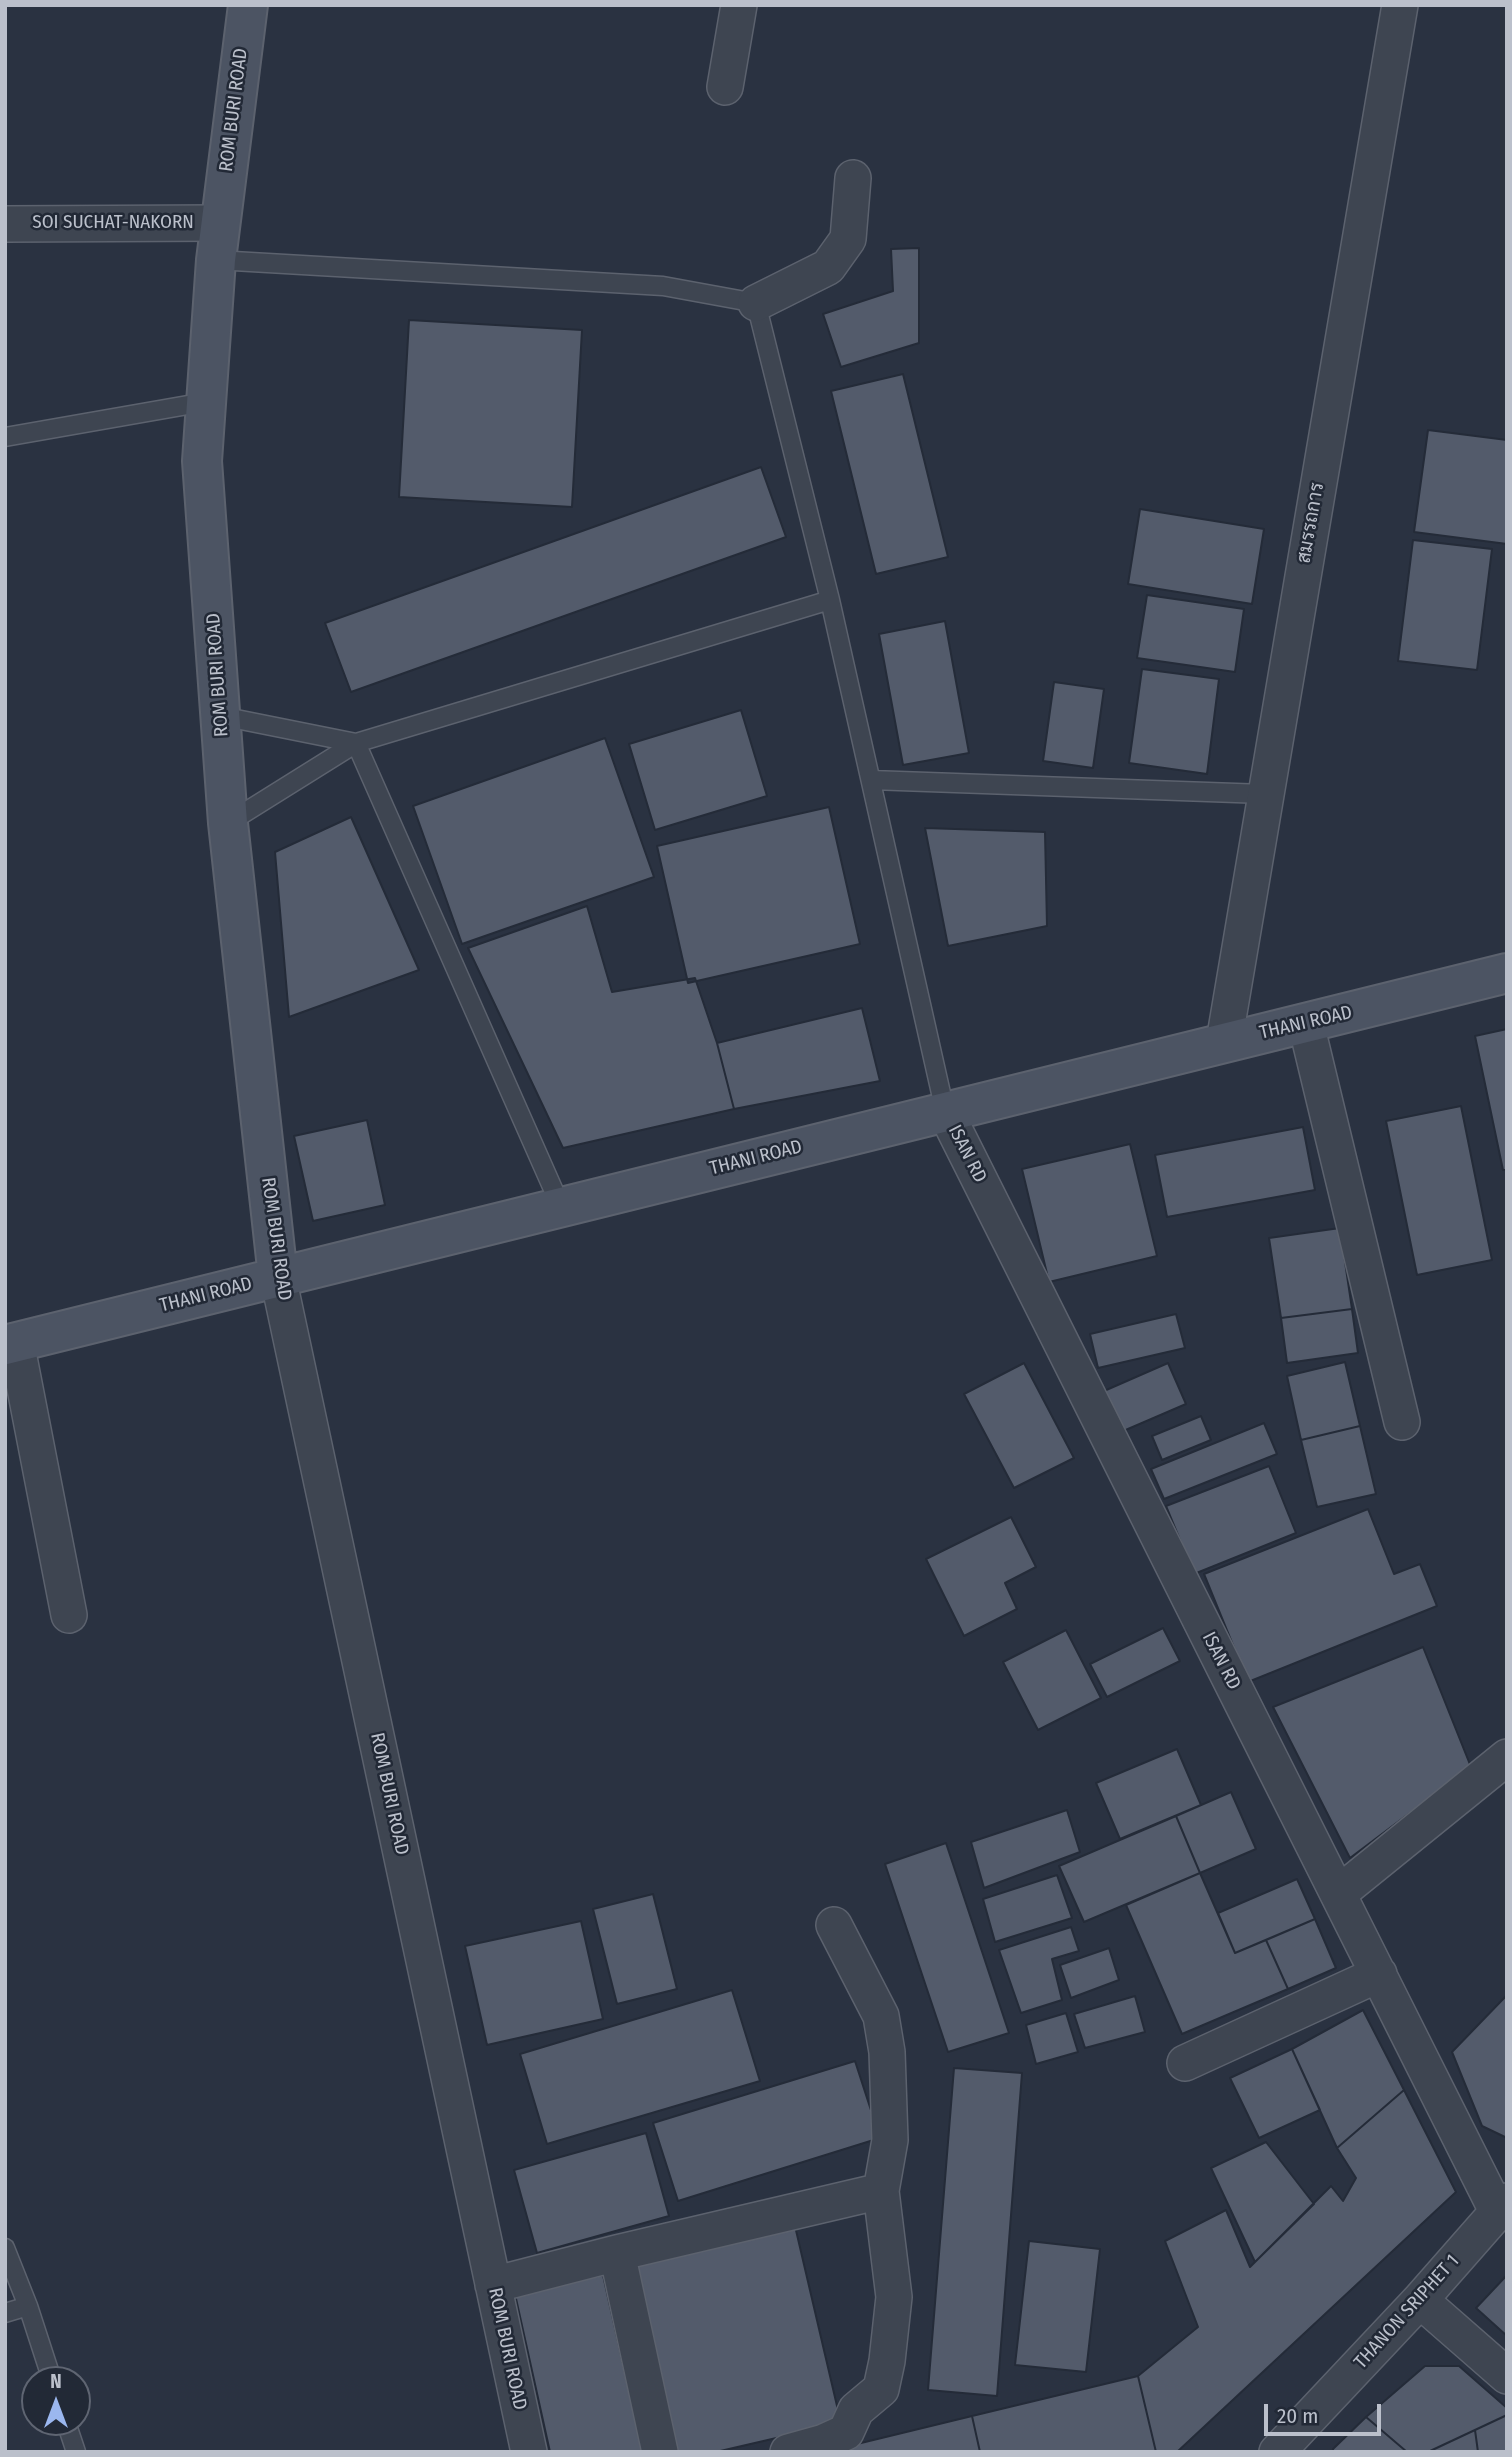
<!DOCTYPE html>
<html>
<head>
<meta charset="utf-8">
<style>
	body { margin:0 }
	#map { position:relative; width:1512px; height:2457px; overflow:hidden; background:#2a3241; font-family:"Fira Sans Condensed",sans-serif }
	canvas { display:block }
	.frame { position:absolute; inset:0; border:7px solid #bbc0cb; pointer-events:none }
	.north { position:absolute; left:21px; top:2366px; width:70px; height:70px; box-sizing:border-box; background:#222936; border:2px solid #5f6572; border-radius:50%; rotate:0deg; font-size:19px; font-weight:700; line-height:28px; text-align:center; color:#bbc0cb }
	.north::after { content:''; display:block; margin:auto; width:24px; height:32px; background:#9bb7ef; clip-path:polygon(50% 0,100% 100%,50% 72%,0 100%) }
	.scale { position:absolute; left:1264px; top:2404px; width:117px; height:32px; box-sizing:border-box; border:4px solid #bbc0cb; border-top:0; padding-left:9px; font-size:21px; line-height:24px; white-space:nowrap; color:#bbc0cb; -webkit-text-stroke:5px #222936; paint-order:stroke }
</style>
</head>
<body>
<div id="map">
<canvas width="1512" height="2457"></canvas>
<div class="frame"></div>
<div class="north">N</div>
<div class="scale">20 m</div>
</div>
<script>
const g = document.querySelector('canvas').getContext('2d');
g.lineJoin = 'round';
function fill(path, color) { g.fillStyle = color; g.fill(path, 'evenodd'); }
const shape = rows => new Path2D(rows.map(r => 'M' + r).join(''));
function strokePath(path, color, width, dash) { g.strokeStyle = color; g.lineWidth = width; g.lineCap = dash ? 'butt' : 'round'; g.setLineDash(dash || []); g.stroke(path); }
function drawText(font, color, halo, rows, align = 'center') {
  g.font = font + ' "Fira Sans Condensed",Sarabun,sans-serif'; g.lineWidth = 5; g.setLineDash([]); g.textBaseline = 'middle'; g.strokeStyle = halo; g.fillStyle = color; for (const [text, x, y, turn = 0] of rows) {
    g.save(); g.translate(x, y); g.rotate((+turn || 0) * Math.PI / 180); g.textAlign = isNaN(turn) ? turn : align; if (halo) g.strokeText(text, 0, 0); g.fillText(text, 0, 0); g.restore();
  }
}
const building = shape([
	[919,248,919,343,841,367,823,314,893,291,891,249,919,248],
	[409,320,582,330,572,507,399,497,409,320],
	[903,374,948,557,876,574,831,391,903,374],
	[1428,430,1507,440,1507,544,1414,532,1428,430],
	[761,467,786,537,351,692,325,623,761,467],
	[1140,509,1264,529,1252,604,1128,584,1140,509],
	[1413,540,1492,549,1477,670,1398,661,1413,540],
	[1147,595,1244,609,1235,672,1137,658,1147,595],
	[945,621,969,753,903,765,879,634,945,621],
	[1142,669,1219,679,1207,774,1129,763,1142,669],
	[1054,682,1104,689,1093,768,1043,761,1054,682],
	[741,710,767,796,655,830,629,744,741,710],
	[605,738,654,877,462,944,413,806,605,738],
	[829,807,860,944,688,983,657,846,829,807],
	[351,817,419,970,289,1017,275,852,351,817],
	[925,828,1045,832,1047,926,948,946,925,828],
	[587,906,612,992,695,978,717,1043,734,1109,563,1148,468,948,587,906],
	[862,1008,880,1081,734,1109,717,1043,862,1008],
	[1507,1029,1507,1170,1503,1170,1475,1036,1507,1029],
	[1461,1106,1492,1260,1417,1275,1386,1121,1461,1106],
	[367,1120,385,1205,313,1221,294,1136,367,1120],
	[1303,1127,1315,1190,1167,1217,1155,1155,1303,1127],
	[1130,1144,1157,1256,1049,1282,1022,1169,1130,1144],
	[1340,1228,1352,1309,1281,1318,1269,1238,1340,1228],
	[1352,1309,1358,1353,1287,1363,1281,1318,1352,1309],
	[1176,1314,1185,1348,1098,1368,1090,1334,1176,1314],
	[1345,1362,1360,1426,1301,1440,1287,1376,1345,1362],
	[1024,1363,1074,1458,1014,1488,964,1394,1024,1363],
	[1168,1363,1186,1404,1121,1432,1104,1391,1168,1363],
	[1201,1416,1211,1440,1162,1460,1152,1436,1201,1416],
	[1264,1423,1277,1454,1164,1499,1151,1469,1264,1423],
	[1360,1426,1376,1494,1317,1507,1301,1440,1360,1426],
	[1269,1466,1296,1533,1194,1574,1166,1506,1269,1466],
	[1368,1509,1394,1574,1420,1564,1437,1606,1248,1682,1204,1574,1368,1509],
	[1011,1517,1036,1567,1005,1583,1017,1609,964,1636,926,1559,1011,1517],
	[1163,1628,1180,1661,1107,1697,1090,1664,1163,1628],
	[1066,1630,1101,1698,1038,1730,1003,1662,1066,1630],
	[1423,1647,1471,1767,1350,1858,1273,1707,1423,1647],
	[1177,1749,1201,1805,1120,1839,1096,1783,1177,1749],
	[1231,1792,1256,1849,1200,1873,1176,1816,1231,1792],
	[1067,1810,1080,1852,984,1888,971,1842,1067,1810],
	[1176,1816,1200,1873,1084,1922,1059,1866,1176,1816],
	[946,1843,1009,2033,948,2052,885,1864,946,1843],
	[1200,1873,1235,1953,1266,1940,1288,1989,1182,2034,1126,1905,1200,1873],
	[1057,1875,1072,1918,995,1942,983,1899,1057,1875],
	[1297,1879,1315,1919,1235,1953,1218,1913,1297,1879],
	[653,1894,677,1989,617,2004,593,1909,653,1894],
	[1315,1919,1336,1968,1288,1989,1266,1940,1315,1919],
	[581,1921,603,2019,487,2045,465,1946,581,1921],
	[1071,1927,1079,1951,1052,1959,1062,2000,1021,2013,999,1950,1071,1927],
	[1109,1948,1119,1980,1071,1998,1060,1965,1109,1948],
	[732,1990,760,2081,547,2144,520,2054,732,1990],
	[1507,1995,1507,2138,1482,2126,1452,2052,1507,1995],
	[1135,1996,1145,2032,1085,2048,1074,2014,1135,1996],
	[1363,2010,1404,2090,1337,2148,1292,2049,1363,2010],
	[1066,2013,1078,2052,1036,2064,1026,2025,1066,2013],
	[1292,2049,1320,2110,1259,2138,1230,2078,1292,2049],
	[855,2061,880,2138,678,2201,653,2123,855,2061],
	[954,2068,1022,2073,997,2396,928,2390,954,2068],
	[1404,2090,1456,2192,1177,2452,1156,2452,1138,2376,1198,2327,1165,2241,1226,2210,1250,2267,1331,2186,1343,2201,1356,2178,1337,2148,1404,2090],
	[646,2133,669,2216,537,2253,514,2170,646,2133],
	[1266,2142,1314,2204,1255,2262,1211,2168,1266,2142],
	[795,2226,841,2423,716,2452,677,2452,633,2263,795,2226],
	[1029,2241,1100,2249,1086,2372,1015,2365,1029,2241],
	[603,2275,643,2452,550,2452,515,2294,603,2275],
	[1507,2275,1507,2336,1476,2308,1507,2275],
	[1425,2366,1459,2366,1507,2408,1507,2415,1428,2452,1407,2452,1366,2417,1425,2366],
	[1138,2376,1156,2452,980,2452,972,2416,1138,2376],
	[1507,2415,1507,2452,1478,2452,1475,2430,1507,2415],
	[972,2416,980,2452,824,2452,972,2416],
	[1366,2417,1407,2452,1333,2452,1333,2449,1366,2417],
	[1475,2430,1478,2452,1428,2452,1475,2430]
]);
fill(building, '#535b6b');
strokePath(building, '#242b38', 2);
const lane = shape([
	[216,260,663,286,756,303,830,600,945,1111],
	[5,437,205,402],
	[221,716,356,743,830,600],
	[871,780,1264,794],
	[228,823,356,743,561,1207],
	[5,2248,28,2306,52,2380],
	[5,2313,28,2306],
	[66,2422,76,2452]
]);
const street = shape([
	[725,87,739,5],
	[5,224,220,223],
	[756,303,828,267,848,239,853,178],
	[1306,1024,1402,1422],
	[1224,1042,1400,5],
	[945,1111,1497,2211],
	[278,1277,529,2452],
	[16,1342,69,1615],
	[1338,1894,1507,1757],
	[1185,2063,1379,1974],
	[617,2253,660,2452],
	[493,2285,617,2253,881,2191,890,2140,887,2052,881,2016,834,1925],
	[1420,2300,1507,2376],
	[788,2452,824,2442,846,2432,856,2410,881,2389,887,2361,894,2297,881,2191],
	[1277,2452,1420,2300,1507,2201]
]);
const secondary = shape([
	[248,5,216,260,202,461,228,823,278,1277],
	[5,1345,1507,973]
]);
strokePath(lane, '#5c626e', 21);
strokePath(street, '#5c626e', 38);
strokePath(secondary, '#5c626e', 42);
strokePath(lane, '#3e4551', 18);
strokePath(street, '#3e4551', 35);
strokePath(secondary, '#4c5463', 38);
drawText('19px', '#bbc0cb', '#222936', [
	["ROM BURI ROAD",234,110,-83],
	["SOI SUCHAT-NAKORN",113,223],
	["สมรรถการ",1311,523,-80],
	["ROM BURI ROAD",218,675,-94],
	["THANI ROAD",1306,1023,-13],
	["ISAN RD",967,1154,63],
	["THANI ROAD",756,1158,-14],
	["ROM BURI ROAD",276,1239,82],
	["THANI ROAD",206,1295,-14],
	["ISAN RD",1221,1661,63],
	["ROM BURI ROAD",389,1794,78],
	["THANON SRIPHET 1",1407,2312,-48],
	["ROM BURI ROAD",507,2349,78]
]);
</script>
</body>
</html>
